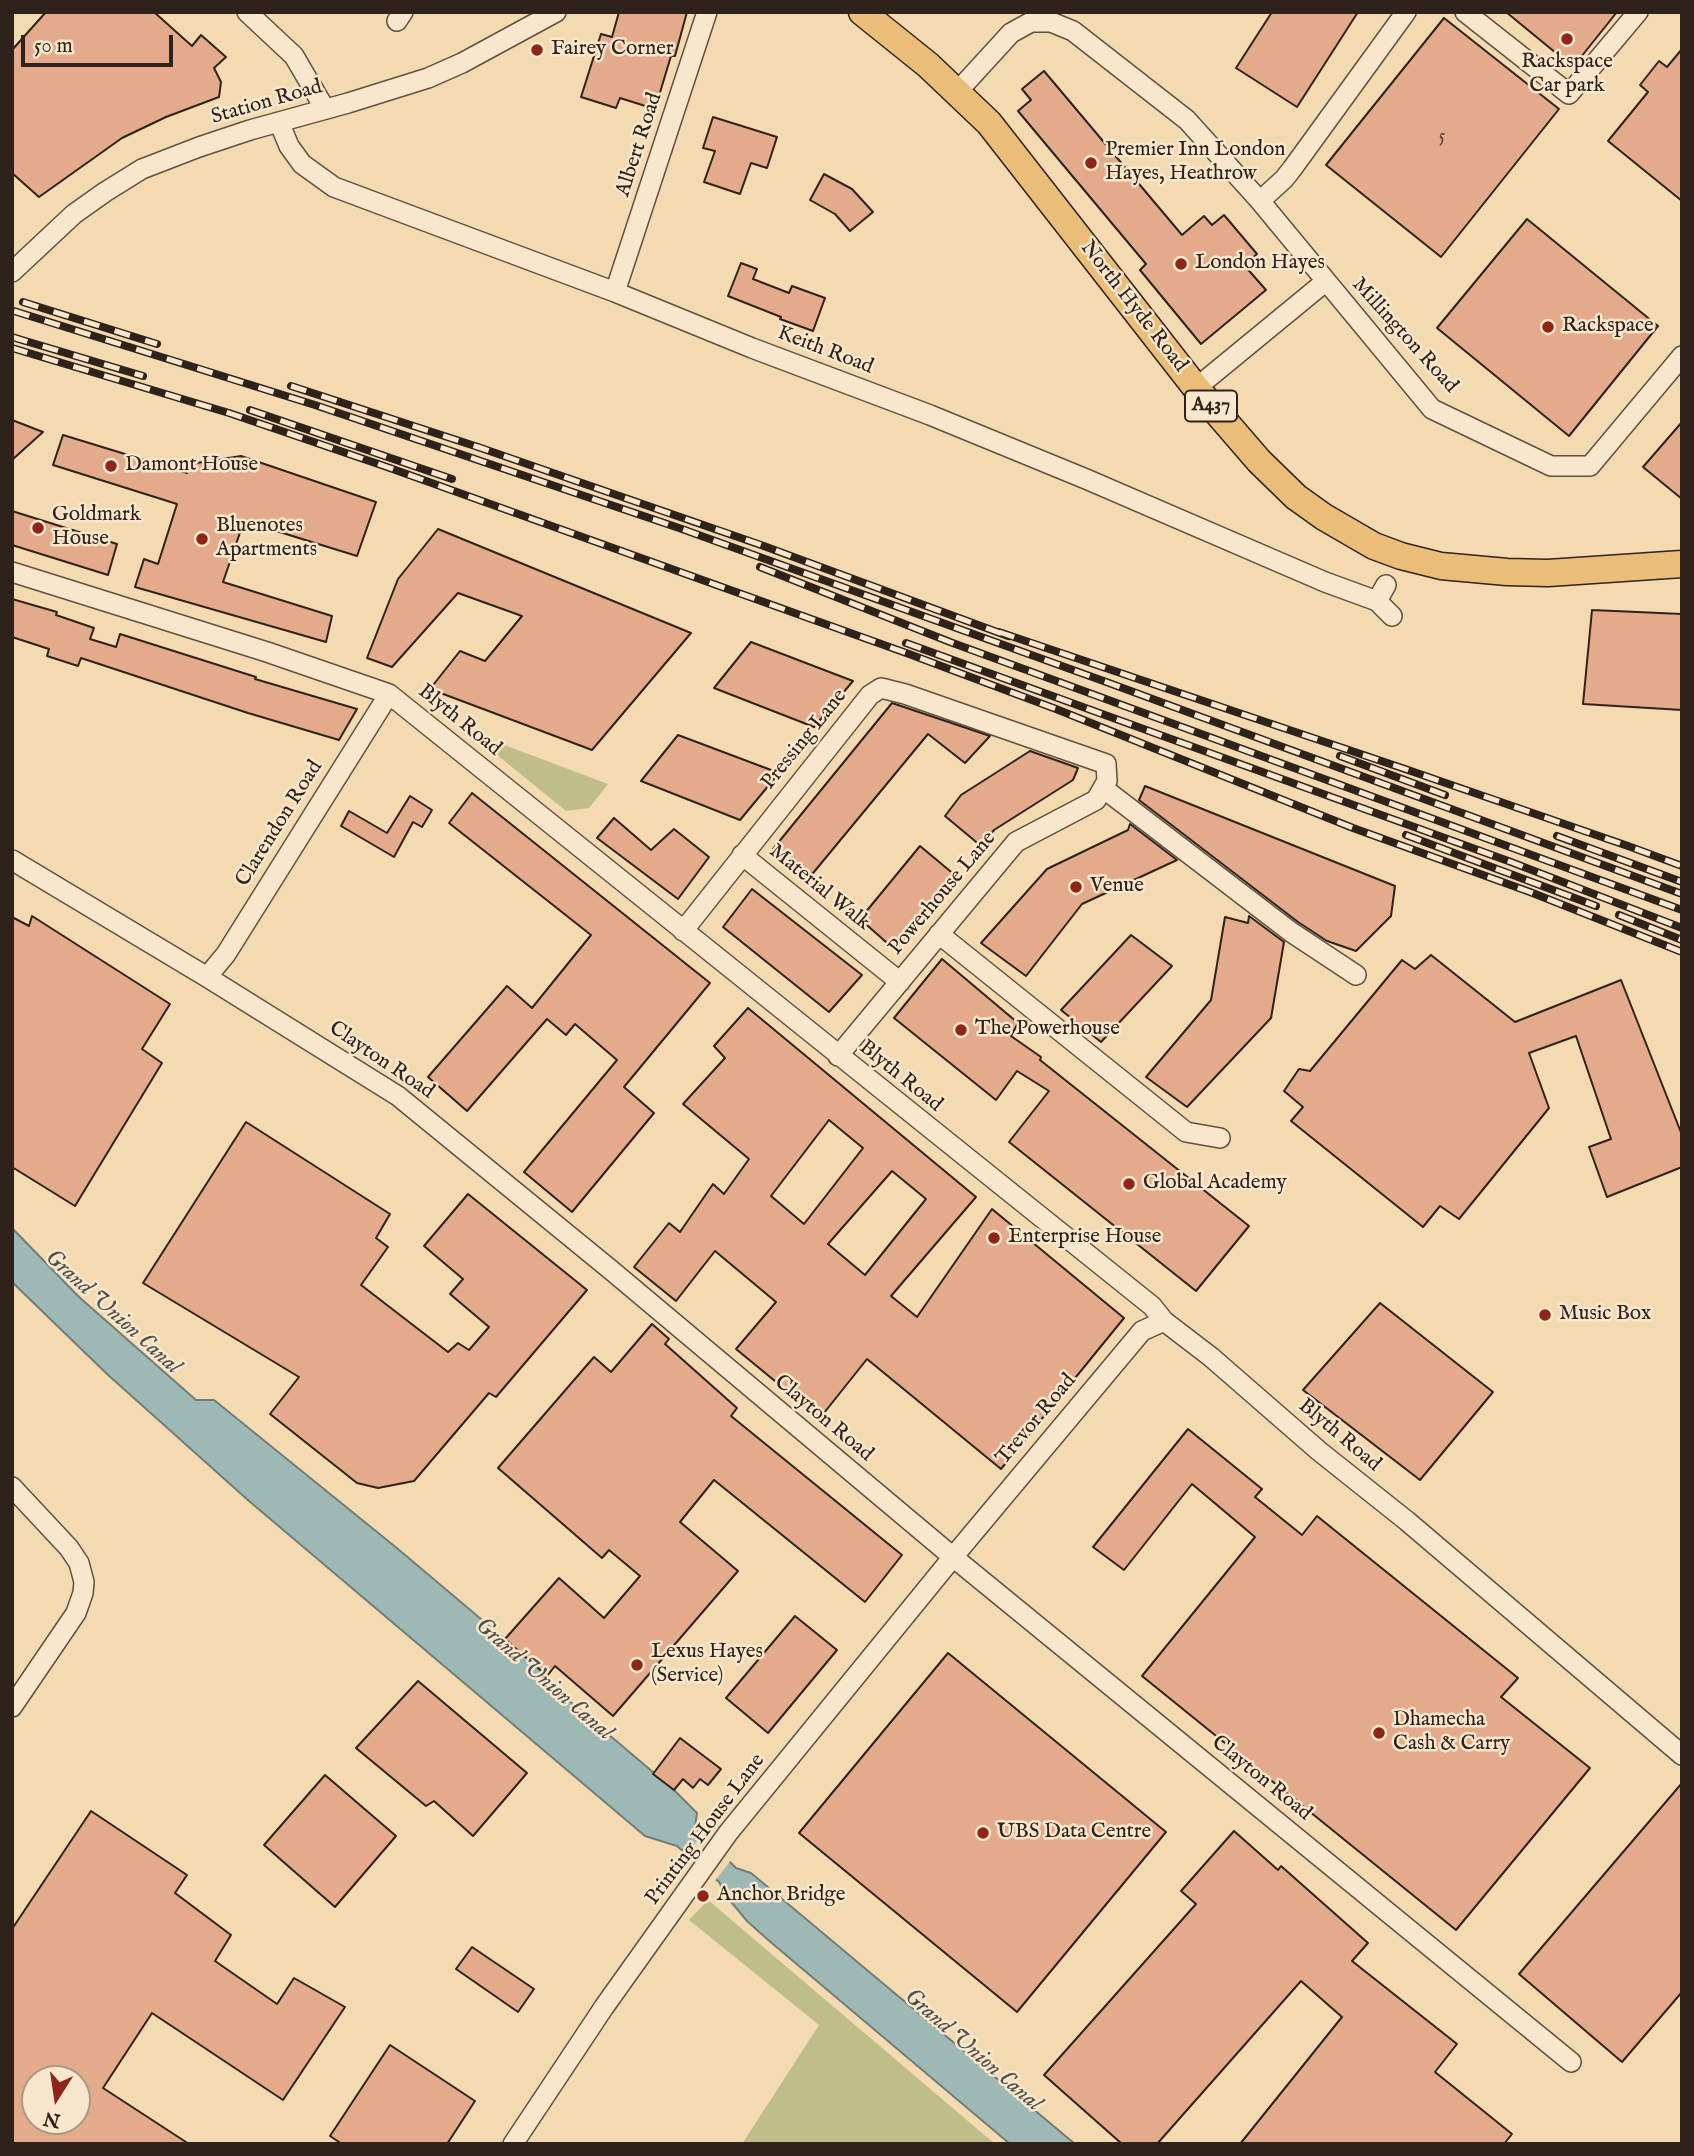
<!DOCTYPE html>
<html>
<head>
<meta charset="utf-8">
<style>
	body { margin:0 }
	#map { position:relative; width:1694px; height:2156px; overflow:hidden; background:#f4dab1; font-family:"IM FELL English",serif }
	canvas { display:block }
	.frame { position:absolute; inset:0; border:14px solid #2f221b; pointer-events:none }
	.north { position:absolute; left:21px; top:2065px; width:70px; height:70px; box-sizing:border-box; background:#f8e7cc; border:2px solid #a89885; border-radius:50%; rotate:192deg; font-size:19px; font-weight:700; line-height:28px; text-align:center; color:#2f221b }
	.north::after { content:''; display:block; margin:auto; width:24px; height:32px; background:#8f2418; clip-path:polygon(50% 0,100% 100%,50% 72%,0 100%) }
	.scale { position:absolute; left:21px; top:35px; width:152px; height:32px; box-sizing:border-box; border:4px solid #2f221b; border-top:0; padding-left:9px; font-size:21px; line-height:24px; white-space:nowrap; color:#2f221b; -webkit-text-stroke:5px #f8e7cc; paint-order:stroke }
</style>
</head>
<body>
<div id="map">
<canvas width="1694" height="2156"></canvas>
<div class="frame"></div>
<div class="north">N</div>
<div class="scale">50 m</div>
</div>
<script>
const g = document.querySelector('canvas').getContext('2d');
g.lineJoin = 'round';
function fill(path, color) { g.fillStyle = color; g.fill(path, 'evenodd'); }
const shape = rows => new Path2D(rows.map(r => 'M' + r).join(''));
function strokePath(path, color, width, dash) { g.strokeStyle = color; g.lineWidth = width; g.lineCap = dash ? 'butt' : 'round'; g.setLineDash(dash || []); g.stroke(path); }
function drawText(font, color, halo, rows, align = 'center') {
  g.font = font + ' "IM FELL English",serif'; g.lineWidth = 5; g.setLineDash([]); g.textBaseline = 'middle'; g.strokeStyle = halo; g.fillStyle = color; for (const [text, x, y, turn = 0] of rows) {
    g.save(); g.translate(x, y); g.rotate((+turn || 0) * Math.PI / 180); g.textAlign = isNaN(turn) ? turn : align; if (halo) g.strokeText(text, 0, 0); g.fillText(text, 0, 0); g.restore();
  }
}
fill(shape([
	[499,743,608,784,589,808,566,811,491,750],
	[708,1900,995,2144,742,2144,819,2025,689,1920]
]), '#bfbe89');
const water = shape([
	[12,1228,79,1297,196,1400,214,1400,398,1549,539,1668,554,1688,674,1790,697,1813,695,1827,736,1868,751,1873,1075,2144,1010,2144,767,1939,747,1921,727,1897,719,1882,677,1846,645,1836,249,1501,107,1374,12,1282,12,1228]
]);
fill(water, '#9eb9b5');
strokePath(water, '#727d77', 2);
fill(shape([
	[704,1831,732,1859,714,1882,685,1858]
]), '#f4dab1');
const building = shape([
	[46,12,154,12,192,46,201,35,226,57,214,68,221,82,219,97,166,117,122,138,39,197,12,173,12,50,46,12],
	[619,12,687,12,675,56,671,56,655,109,620,98,616,108,581,97,601,34,612,37,619,12],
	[1272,12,1358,12,1297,107,1236,68,1272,12],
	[1506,12,1617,12,1573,67,1506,12],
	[1444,18,1559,109,1441,257,1326,165,1444,18],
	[1682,49,1682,201,1608,141,1648,92,1640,85,1659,61,1667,67,1682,49],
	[1044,71,1182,235,1204,216,1212,225,1224,215,1257,254,1244,265,1266,290,1201,344,1140,270,1146,264,1018,111,1031,100,1022,89,1044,71],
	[713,117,777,137,767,168,751,163,740,194,704,182,715,151,703,148,713,117],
	[824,174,852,189,873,212,850,231,835,214,810,200,824,174],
	[1527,219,1658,326,1569,436,1437,328,1527,219],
	[741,263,757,269,753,279,789,293,792,286,825,298,813,331,780,319,781,317,728,296,741,263],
	[12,420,43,432,12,460,12,420],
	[1682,422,1682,499,1643,467,1682,422],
	[63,435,187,473,190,464,241,456,376,502,357,556,244,521,223,582,332,616,326,642,135,587,144,559,158,564,177,504,53,465,63,435],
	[12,511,117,544,108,575,12,545,12,511],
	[438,529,691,633,592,750,430,689,460,651,485,661,522,616,458,593,392,667,367,658,398,579,438,529],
	[12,599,57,612,56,615,94,628,90,639,116,647,120,634,256,677,255,679,357,709,339,740,248,713,81,658,78,666,47,656,49,649,12,637,12,599],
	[1592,610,1682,614,1682,710,1583,704,1592,610],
	[751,642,853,681,814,727,714,688,751,642],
	[892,703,990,736,965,763,928,734,809,878,773,849,892,703],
	[678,735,779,773,740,820,641,781,678,735],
	[1030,751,1078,768,1073,780,994,830,981,846,945,816,961,795,1030,751],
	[1145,786,1395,886,1391,916,1356,951,1327,941,1298,922,1139,800,1145,786],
	[472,793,710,983,624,1087,654,1113,572,1212,524,1172,617,1060,575,1024,566,1035,547,1019,467,1111,428,1077,507,986,532,1008,591,935,449,823,472,793],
	[410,796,432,810,422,827,413,822,394,857,341,826,349,811,387,833,410,796],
	[614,818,651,850,674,829,709,857,678,899,597,838,614,818],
	[1130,824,1177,860,1082,904,1026,976,981,943,1047,869,1128,830,1130,824],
	[920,846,956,876,895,950,860,919,920,846],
	[752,889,862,975,829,1012,723,927,752,889],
	[32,916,170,1004,142,1049,162,1063,75,1206,12,1167,12,917,29,926,32,916],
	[1249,916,1284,942,1271,1018,1187,1107,1146,1077,1211,1000,1225,917,1248,923,1249,916],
	[1131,935,1172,966,1101,1042,1061,1010,1131,935],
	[1431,955,1515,1022,1621,980,1682,1135,1682,1167,1607,1197,1589,1147,1611,1139,1576,1036,1529,1053,1549,1108,1459,1219,1440,1206,1423,1227,1291,1121,1303,1107,1284,1091,1299,1069,1310,1071,1402,960,1415,969,1431,955],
	[942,959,1018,1023,1011,1036,1041,1057,1040,1060,1249,1226,1196,1291,1009,1142,1049,1091,1017,1071,996,1100,894,1018,942,959],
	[748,1008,976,1197,891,1296,917,1317,992,1209,1124,1318,1001,1469,867,1359,820,1418,736,1349,776,1302,715,1251,676,1301,634,1267,669,1223,680,1232,713,1184,724,1194,749,1159,683,1104,725,1058,714,1046,748,1008],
	[829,1120,863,1148,804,1224,771,1196,829,1120],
	[892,1171,926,1199,865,1275,828,1244,892,1171],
	[246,1122,390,1214,376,1238,388,1247,361,1285,448,1352,458,1343,469,1350,489,1327,450,1294,463,1279,424,1246,468,1194,587,1290,496,1397,489,1393,414,1481,378,1488,357,1483,270,1414,299,1377,143,1283,246,1122],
	[1380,1303,1493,1392,1420,1480,1303,1390,1380,1303],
	[652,1324,669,1339,665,1344,737,1408,731,1416,902,1555,865,1602,714,1480,680,1522,738,1571,613,1716,555,1666,547,1676,505,1639,559,1578,604,1618,640,1576,609,1550,602,1558,498,1468,594,1357,611,1372,652,1324],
	[1188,1429,1262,1489,1255,1497,1302,1535,1317,1516,1518,1678,1501,1697,1590,1768,1456,1930,1142,1676,1255,1537,1192,1484,1124,1570,1093,1547,1188,1429],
	[795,1616,837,1650,768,1733,726,1698,795,1616],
	[948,1653,1166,1832,1017,2012,799,1833,948,1653],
	[418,1681,527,1773,473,1836,434,1801,426,1806,356,1748,418,1681],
	[680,1738,721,1769,708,1785,700,1779,693,1788,683,1779,674,1790,653,1774,680,1738],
	[325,1775,396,1836,335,1907,264,1845,325,1775],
	[1682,1783,1682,1992,1622,2062,1519,1974,1682,1783],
	[91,1811,187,1875,175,1893,231,1935,215,1961,277,2004,294,1978,345,2007,283,2100,152,2013,103,2088,189,2144,12,2144,12,1929,91,1811],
	[35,2079,77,2079,77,2121,35,2121,35,2079],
	[1234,1831,1278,1870,1281,1866,1368,1943,1352,1961,1457,2044,1435,2072,1512,2134,1504,2144,1240,2144,1342,2017,1301,1981,1157,2144,1122,2144,1044,2075,1196,1904,1181,1891,1234,1831],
	[472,1947,534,1989,518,2012,456,1969,472,1947],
	[390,2045,475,2101,447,2144,342,2144,330,2136,390,2045]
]);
fill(building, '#e3aa8b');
strokePath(building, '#2f221b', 2);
const minor = shape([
	[247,12,294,56,325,109],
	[1465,12,1569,94,1638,12],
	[397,21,403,12],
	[957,92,1011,33,1031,22,1051,22,1073,31,1187,120,1260,201,1432,409,1551,466,1590,466,1682,356],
	[279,122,289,146,302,164,334,187,615,292,752,348,930,415,1086,479,1325,582,1377,601,1392,616],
	[1260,201,1284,179,1292,169,1406,12],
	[12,272,74,214,105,192,142,169,199,147,250,130,348,103,428,78,462,63,556,12],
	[615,292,707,12],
	[1196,388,1325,282],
	[12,572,267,652,389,694,1152,1306,1164,1321,1211,1357,1319,1451,1407,1521,1682,1755],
	[1377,601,1386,585],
	[1103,788,1291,932,1356,975],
	[742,855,900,982],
	[12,860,207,977,398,1096,611,1270,953,1557,1571,2062],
	[683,931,870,695,881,688,905,694,1106,764,1107,781,1096,800,1016,842,838,1056],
	[939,934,1186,1132,1220,1138],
	[207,977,226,954,389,694],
	[12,1487,69,1548,79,1563,84,1582,83,1593,76,1613,12,1707],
	[513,2144,604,2007,728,1833,953,1557,1142,1331,1164,1321]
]);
const major = shape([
	[862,12,928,65,989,123,1196,388,1259,461,1296,497,1324,517,1374,546,1401,556,1441,566,1507,572,1548,573,1682,564]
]);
strokePath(minor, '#605040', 22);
strokePath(major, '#2f221b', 29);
strokePath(minor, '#f8e7cc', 19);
strokePath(major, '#eabd78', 26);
const rail = shape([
	[23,302,157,344],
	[14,311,315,405,682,529,1109,683,1682,894],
	[12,337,143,376],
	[12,348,229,413,387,467,909,654,1056,709,1353,828,1530,892,1682,952],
	[291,386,478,447,761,545,1008,636],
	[250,410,452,479],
	[760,567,950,642,1682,910],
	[999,632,1408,770,1628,846,1682,866],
	[906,643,1511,862,1682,928],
	[1340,756,1445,795],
	[1406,835,1596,906],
	[1557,836,1682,882],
	[1619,915,1682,940]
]);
strokePath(rail, '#2f221b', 8);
strokePath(rail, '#f8e7cc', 5, [16]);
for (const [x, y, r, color] of [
	[1567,39,7,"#8f2418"],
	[537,50,7,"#8f2418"],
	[1091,163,7,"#8f2418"],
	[1181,264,7,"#8f2418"],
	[1548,327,7,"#8f2418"],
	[111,466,7,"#8f2418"],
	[38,528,7,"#8f2418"],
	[202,539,7,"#8f2418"],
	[1076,887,7,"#8f2418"],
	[961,1030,7,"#8f2418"],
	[1129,1184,7,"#8f2418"],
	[994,1238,7,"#8f2418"],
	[1545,1315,7,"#8f2418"],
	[637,1665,7,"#8f2418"],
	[1379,1733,7,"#8f2418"],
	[983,1833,7,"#8f2418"],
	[703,1896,7,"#8f2418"]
]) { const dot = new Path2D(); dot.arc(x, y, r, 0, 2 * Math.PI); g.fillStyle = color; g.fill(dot); strokePath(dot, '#f8e7cc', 2.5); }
drawText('18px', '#5c4437', null, [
	["5",1442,137]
]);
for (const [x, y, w] of [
	[1211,406,52]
]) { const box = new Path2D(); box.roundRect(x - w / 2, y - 15.5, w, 31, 5); g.fillStyle = '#f8e7cc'; g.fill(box); strokePath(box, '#2f221b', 2); }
drawText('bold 19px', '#2f221b', null, [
	["A437",1211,406]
]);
drawText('21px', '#2f221b', '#f8e7cc', [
	["Fairey Corner",551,50],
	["Rackspace",1567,63,"center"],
	["Car park",1567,87,"center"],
	["Premier Inn London",1105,151],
	["Hayes, Heathrow",1105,175],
	["London Hayes",1195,264],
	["Rackspace",1562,327],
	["Damont House",125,466],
	["Goldmark",52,516],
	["House",52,540],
	["Bluenotes",216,527],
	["Apartments",216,551],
	["Venue",1090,887],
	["The Powerhouse",975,1030],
	["Global Academy",1143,1184],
	["Enterprise House",1008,1238],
	["Music Box",1559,1315],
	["Lexus Hayes",651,1653],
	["(Service)",651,1677],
	["Dhamecha",1393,1721],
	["Cash & Carry",1393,1745],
	["UBS Data Centre",997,1833],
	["Anchor Bridge",717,1896]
], 'left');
drawText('21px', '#2f221b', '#f8e7cc', [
	["Station Road",267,103,-16],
	["Albert Road",640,145,-72],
	["North Hyde Road",1133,307,52],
	["Millington Road",1404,336,48],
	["Keith Road",825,351,21],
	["Blyth Road",459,721,39],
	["Pressing Lane",805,740,-51],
	["Clarendon Road",280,824,-58],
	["Material Walk",819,888,39],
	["Powerhouse Lane",943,894,-50],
	["Clayton Road",381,1061,34],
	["Blyth Road",900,1077,39],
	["Clayton Road",823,1419,40],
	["Trevor Road",1037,1420,-50],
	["Blyth Road",1339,1436,40],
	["Clayton Road",1261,1779,39],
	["Printing House Lane",706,1830,-53]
]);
drawText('italic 23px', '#504f49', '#f8e7cc', [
	["Grand Union Canal",112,1313,42],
	["Grand Union Canal",543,1680,41],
	["Grand Union Canal",972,2051,41]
]);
</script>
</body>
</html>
